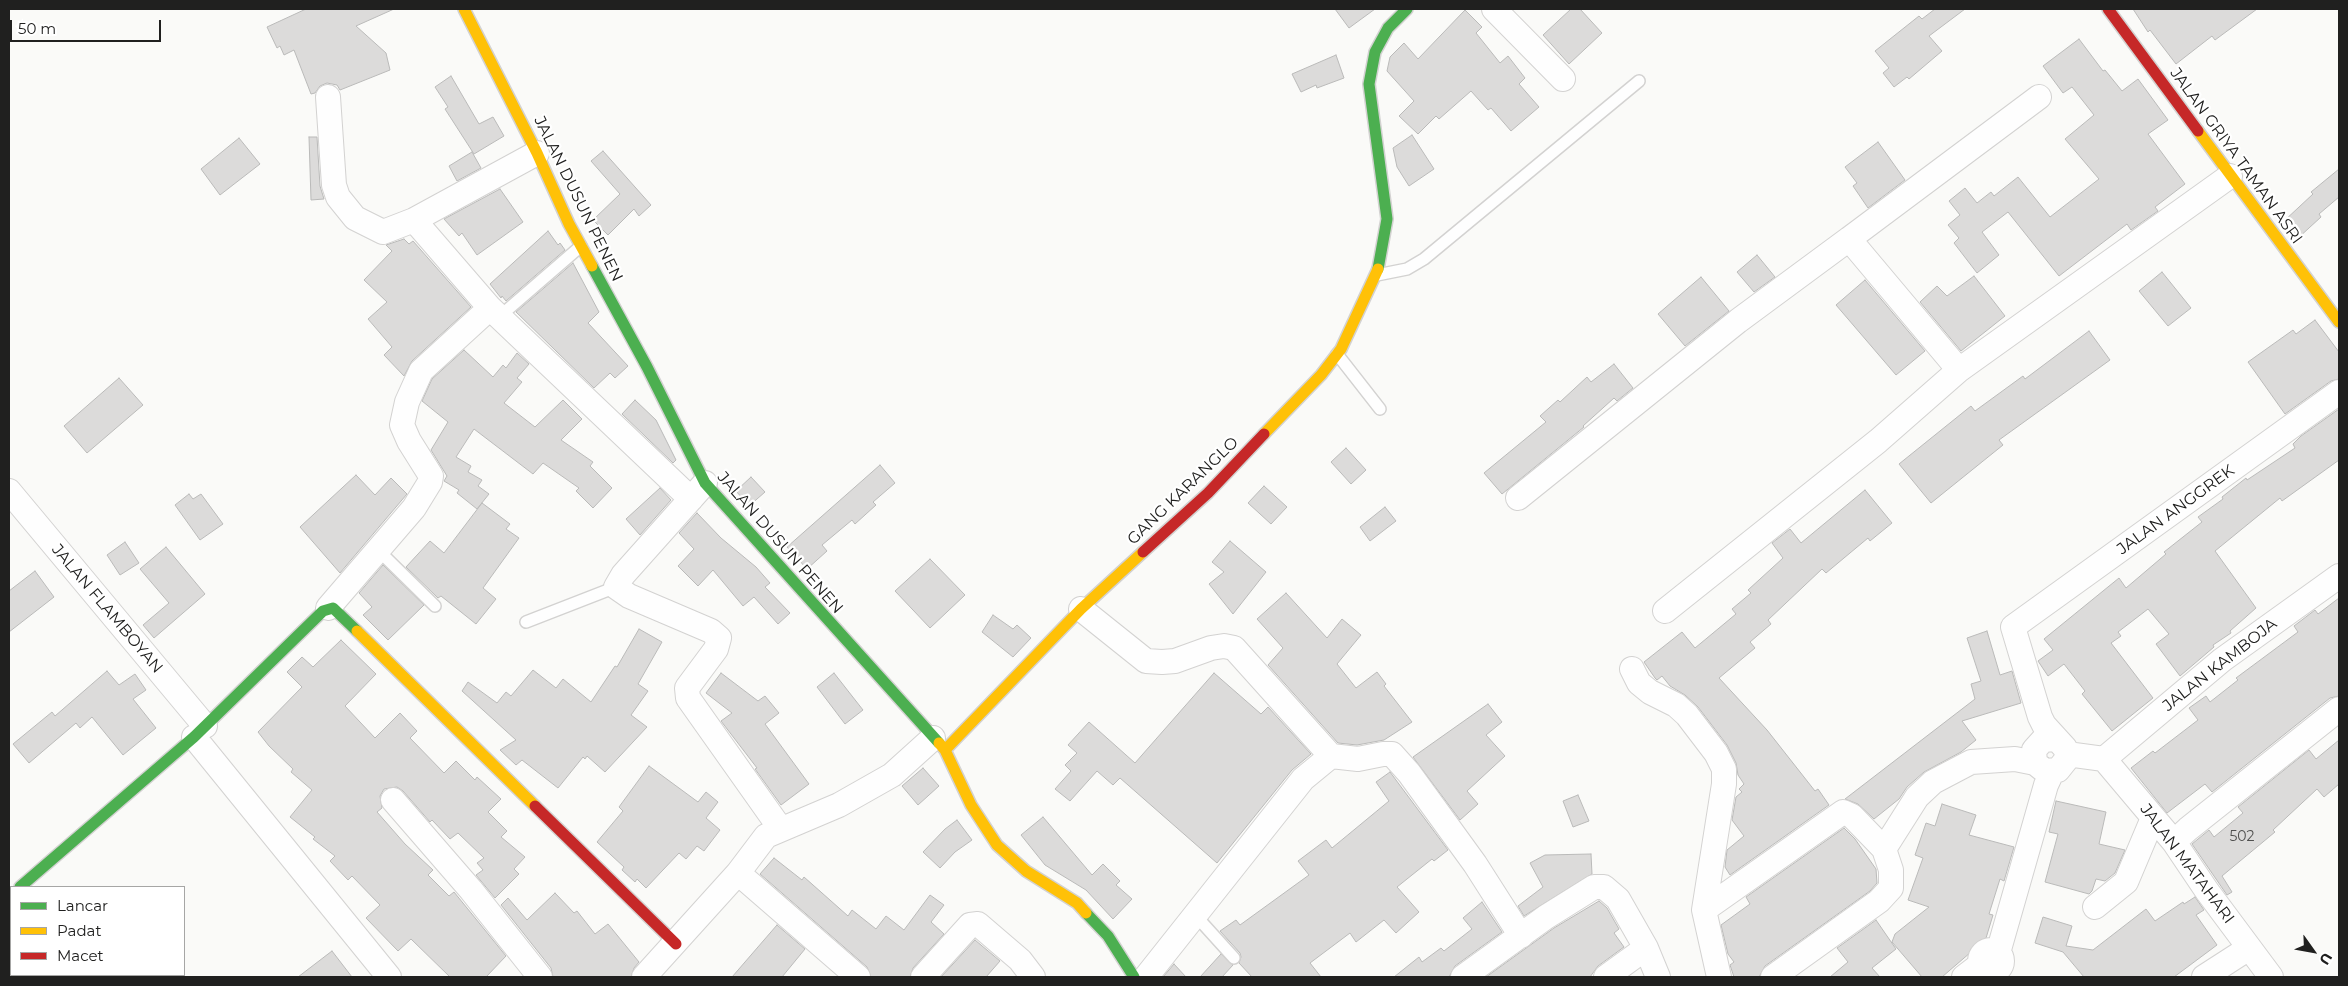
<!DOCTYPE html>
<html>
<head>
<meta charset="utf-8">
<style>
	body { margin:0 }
	#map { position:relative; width:2348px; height:986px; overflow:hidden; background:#fafaf8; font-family:Montserrat,sans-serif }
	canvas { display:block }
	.frame { position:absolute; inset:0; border:10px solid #20201f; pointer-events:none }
	.legend { position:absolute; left:10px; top:886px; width:175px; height:90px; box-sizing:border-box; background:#fff; border:1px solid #a6a6a5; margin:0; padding:6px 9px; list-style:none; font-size:15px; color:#20201f }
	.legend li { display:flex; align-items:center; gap:10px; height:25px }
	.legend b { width:25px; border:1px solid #a6a6a5 }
	.north { position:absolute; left:2288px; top:926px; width:50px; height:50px; -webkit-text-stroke:4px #fff; paint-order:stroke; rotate:122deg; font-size:14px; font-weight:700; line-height:20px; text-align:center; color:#20201f }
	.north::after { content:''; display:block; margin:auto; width:18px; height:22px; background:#20201f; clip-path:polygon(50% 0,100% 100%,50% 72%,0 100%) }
	.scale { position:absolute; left:10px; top:20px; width:151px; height:22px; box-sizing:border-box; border:2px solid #20201f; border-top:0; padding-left:6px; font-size:15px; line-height:18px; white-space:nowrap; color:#20201f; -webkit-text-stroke:4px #fff; paint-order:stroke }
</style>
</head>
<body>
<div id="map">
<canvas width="2348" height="986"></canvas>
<div class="frame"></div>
<ul class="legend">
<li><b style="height:6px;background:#4caf50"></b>Lancar</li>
<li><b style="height:6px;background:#ffc107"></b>Padat</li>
<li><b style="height:6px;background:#c62828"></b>Macet</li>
</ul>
<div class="north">U</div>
<div class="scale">50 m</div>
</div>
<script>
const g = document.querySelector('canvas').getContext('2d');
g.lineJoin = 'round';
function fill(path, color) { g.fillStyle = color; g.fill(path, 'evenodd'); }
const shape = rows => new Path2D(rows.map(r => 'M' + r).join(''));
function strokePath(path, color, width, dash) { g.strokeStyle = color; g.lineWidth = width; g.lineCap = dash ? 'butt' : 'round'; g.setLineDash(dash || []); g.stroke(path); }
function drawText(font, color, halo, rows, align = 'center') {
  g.font = font + ' Montserrat,sans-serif'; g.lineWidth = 4.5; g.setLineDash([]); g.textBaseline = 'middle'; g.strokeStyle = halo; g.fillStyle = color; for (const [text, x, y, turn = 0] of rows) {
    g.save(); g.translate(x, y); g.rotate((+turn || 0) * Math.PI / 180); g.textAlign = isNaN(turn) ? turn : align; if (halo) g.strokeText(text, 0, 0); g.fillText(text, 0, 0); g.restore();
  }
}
const building = shape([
	[306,9,394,9,356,26,386,53,390,70,340,90,337,85,327,83,320,86,315,93,311,94,294,50,284,55,280,46,277,48,267,27,306,9],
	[1335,9,1375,9,1349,28,1335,9],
	[1571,9,1580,9,1602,33,1569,64,1543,35,1571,9],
	[1935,9,1965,9,1929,36,1942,51,1909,79,1907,77,1894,87,1883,73,1889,68,1875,51,1919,16,1922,19,1935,9],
	[2133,9,2257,9,2215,40,2212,36,2176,64,2150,30,2148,32,2133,9],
	[1465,10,1482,27,1476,33,1500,63,1508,56,1525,78,1519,84,1539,107,1511,131,1491,108,1488,110,1471,91,1439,119,1436,116,1418,134,1399,116,1414,101,1387,71,1390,57,1404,43,1418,59,1465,10],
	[2079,39,2103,71,2105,70,2122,91,2138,79,2168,120,2148,134,2185,184,2155,207,2158,211,2131,230,2127,224,2059,276,2008,212,1982,232,1999,255,1977,273,1954,243,1959,238,1948,225,1960,215,1949,201,1965,188,1977,203,1991,192,1994,196,2018,177,2050,217,2099,179,2065,139,2094,115,2072,87,2063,93,2043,66,2079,39],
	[1336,55,1344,78,1317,88,1316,85,1301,92,1292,74,1336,55],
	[451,76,479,124,493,117,504,136,474,154,445,109,448,107,435,87,451,76],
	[1412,135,1434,169,1409,186,1397,167,1393,148,1412,135],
	[309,137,317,137,320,186,324,199,311,200,309,137],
	[239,138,260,164,220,195,201,169,239,138],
	[1878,142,1905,180,1868,208,1853,186,1857,183,1845,167,1878,142],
	[603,151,651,205,639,216,634,209,608,235,593,220,620,194,591,161,603,151],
	[472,152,481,168,457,181,449,166,472,152],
	[2339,169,2339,197,2319,214,2321,217,2297,239,2284,221,2313,194,2311,192,2339,169],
	[500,189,523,222,477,255,462,233,459,236,444,219,500,189],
	[548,231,558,245,560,243,565,250,506,301,502,296,501,298,490,284,548,231],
	[404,239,409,244,413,241,471,307,412,361,404,376,384,355,392,347,368,319,387,302,364,280,392,251,386,245,404,239],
	[1757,255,1775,277,1754,292,1737,272,1757,255],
	[573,263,599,312,588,323,628,366,615,378,610,373,594,388,516,312,573,263],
	[2162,272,2191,308,2168,326,2139,291,2162,272],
	[1974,276,2005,316,1961,351,1920,302,1937,286,1947,296,1974,276],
	[1701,277,1729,311,1685,346,1658,314,1701,277],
	[1865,280,1925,351,1896,375,1836,305,1865,280],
	[2315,320,2339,352,2339,379,2331,381,2285,414,2248,362,2293,330,2296,334,2315,320],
	[2089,331,2110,360,1999,440,2003,445,1931,503,1899,464,1971,406,1975,411,2023,376,2025,379,2089,331],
	[464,350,493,377,503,365,506,368,517,353,529,364,517,378,522,382,504,403,535,427,563,400,582,419,561,440,593,462,590,466,612,488,593,508,576,491,579,488,543,463,533,474,474,429,456,457,471,466,468,472,482,480,478,486,489,494,477,509,457,493,459,490,444,481,447,476,431,450,448,422,422,401,432,379,464,350],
	[1614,364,1633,388,1617,401,1614,398,1583,426,1584,427,1502,494,1484,473,1546,422,1540,416,1558,400,1560,402,1587,377,1591,382,1614,364],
	[119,378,143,405,87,453,64,426,119,378],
	[635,400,656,420,676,460,673,463,622,414,635,400],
	[2339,409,2339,460,2282,501,2280,498,2215,551,2256,608,2230,631,2231,633,2213,645,2214,647,2180,676,2156,644,2169,634,2148,609,2118,632,2121,636,2111,643,2153,698,2112,731,2082,694,2085,691,2064,664,2048,676,2038,661,2053,650,2044,639,2119,578,2126,588,2166,554,2164,552,2202,522,2198,517,2223,499,2222,497,2246,478,2247,480,2295,448,2293,444,2301,436,2339,409],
	[1346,448,1366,470,1351,484,1331,462,1346,448],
	[880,465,895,483,873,502,876,505,855,524,852,520,822,545,827,551,807,569,787,547,880,465],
	[356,475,375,495,391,478,407,494,340,573,300,527,356,475],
	[751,477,765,492,749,506,736,491,751,477],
	[1264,486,1287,507,1271,524,1248,503,1264,486],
	[660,488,671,500,640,535,626,519,660,488],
	[1865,490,1892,523,1870,541,1868,538,1826,573,1822,569,1768,620,1771,624,1750,642,1755,648,1719,678,1767,730,1815,791,1818,789,1829,805,1730,875,1725,867,1727,850,1744,836,1732,820,1736,797,1742,792,1739,789,1744,784,1738,775,1736,763,1727,745,1698,707,1685,695,1670,686,1662,676,1657,680,1655,678,1644,662,1682,632,1695,648,1736,614,1732,609,1751,593,1748,590,1783,558,1772,543,1790,529,1801,543,1865,490],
	[189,494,193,499,201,494,223,524,200,540,175,505,189,494],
	[482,503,510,524,506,529,519,538,483,588,496,599,476,624,441,596,438,598,406,567,430,541,444,553,482,503],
	[1385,507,1396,521,1370,541,1360,527,1385,507],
	[697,513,721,538,756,567,770,583,765,587,790,613,778,624,754,597,743,606,713,570,698,586,678,566,694,549,679,533,697,513],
	[1230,541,1266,572,1233,614,1209,584,1224,572,1212,562,1230,541],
	[125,542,139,563,120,575,107,555,125,542],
	[166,547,205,594,154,638,143,625,169,603,140,569,166,547],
	[930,559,965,595,930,628,895,591,930,559],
	[383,565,424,605,388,640,363,615,372,607,359,593,383,565],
	[35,571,54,597,9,632,9,591,35,571],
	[1286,593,1327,638,1342,619,1361,635,1337,664,1356,688,1377,672,1386,684,1384,686,1412,722,1384,740,1357,745,1338,743,1268,665,1283,648,1257,619,1286,593],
	[2339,598,2339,696,2330,698,2212,792,2205,784,2167,813,2131,768,2153,751,2155,753,2198,720,2189,708,2206,696,2210,702,2238,680,2236,678,2298,632,2294,626,2315,610,2318,614,2339,598],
	[993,615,1013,629,1017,625,1031,638,1013,657,982,632,993,615],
	[639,629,662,642,638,684,648,691,631,715,647,727,605,772,587,756,585,759,583,757,558,788,522,760,516,765,500,750,516,740,462,691,468,682,497,703,506,692,511,696,533,670,556,688,563,679,591,702,615,666,617,667,639,629],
	[1987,631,2000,675,2012,671,2021,703,1962,721,1976,740,1961,752,1924,772,1907,787,1899,799,1874,819,1858,804,1845,799,1975,699,1971,684,1981,681,1967,638,1987,631],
	[341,640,376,674,345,706,375,738,400,713,417,731,410,738,444,773,456,761,475,780,477,777,501,799,488,812,507,831,501,837,525,857,514,869,519,874,495,898,476,875,483,870,477,863,484,858,458,833,450,839,432,820,430,822,403,791,397,787,384,789,380,796,382,808,377,812,405,844,433,870,428,875,449,896,454,892,506,956,486,977,450,977,411,939,398,951,366,918,380,905,352,876,348,880,330,861,335,856,313,839,315,837,290,817,312,790,291,772,293,769,269,746,258,732,302,687,287,672,302,657,313,667,341,640],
	[107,671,119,685,135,674,146,690,133,699,156,728,123,755,92,717,80,728,76,723,29,763,13,744,52,712,55,716,107,671],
	[721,673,758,701,765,696,779,713,765,724,809,784,781,805,755,769,757,768,721,721,732,713,706,693,721,673],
	[834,673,863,710,845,724,817,687,834,673],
	[1214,673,1261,714,1268,707,1311,754,1292,770,1217,863,1120,778,1113,785,1097,771,1070,801,1055,789,1071,771,1065,765,1077,753,1068,745,1089,722,1135,763,1214,673],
	[1488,704,1502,722,1486,735,1505,756,1467,791,1478,804,1460,820,1413,757,1488,704],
	[2339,740,2339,784,2324,797,2317,789,2273,830,2275,832,2222,876,2232,892,2227,895,2192,844,2209,830,2214,837,2243,813,2238,807,2309,750,2316,759,2339,740],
	[649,766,698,802,706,792,718,802,706,818,720,830,704,851,697,846,686,859,679,853,646,888,637,879,635,882,622,870,624,867,597,842,623,811,619,807,649,766],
	[923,768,939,786,918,805,902,786,923,768],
	[1390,772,1448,850,1434,861,1432,859,1397,887,1419,912,1396,933,1384,920,1356,942,1350,933,1310,963,1321,977,1252,977,1239,963,1241,957,1240,953,1220,931,1236,920,1240,925,1309,875,1298,861,1326,840,1332,848,1389,801,1376,782,1390,772],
	[1578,795,1589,821,1573,827,1563,801,1578,795],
	[2056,801,2106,812,2099,844,2125,850,2115,873,2105,881,2096,879,2092,891,2089,894,2045,882,2058,834,2049,832,2056,801],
	[1942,804,1976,815,1969,835,2014,847,2004,881,2000,879,1989,914,1993,915,1983,948,1978,946,1942,977,1922,977,1892,942,1895,934,1929,907,1908,900,1923,858,1915,855,1926,823,1935,826,1942,804],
	[1043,817,1092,875,1103,864,1120,881,1116,885,1132,899,1113,919,1086,890,1045,865,1021,835,1043,817],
	[957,820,972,840,955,852,940,868,923,852,945,829,957,820],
	[1844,828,1855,839,1876,869,1877,883,1870,891,1765,966,1759,977,1734,977,1730,965,1734,962,1728,954,1721,925,1750,904,1746,897,1844,828],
	[1591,854,1592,874,1524,916,1518,906,1543,887,1530,863,1545,855,1591,854],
	[774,858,802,880,804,877,848,916,852,910,876,929,886,916,904,930,930,895,944,905,931,922,944,934,913,968,910,977,871,977,867,967,760,874,774,858],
	[555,893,574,913,577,911,595,934,608,924,639,962,634,968,631,977,553,977,551,968,501,905,508,898,527,920,555,893],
	[2195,897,2204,910,2196,915,2217,945,2174,977,2084,977,2063,952,2035,943,2043,917,2072,926,2066,946,2093,950,2146,909,2155,921,2183,902,2184,904,2195,897],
	[1599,901,1607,908,1619,929,1614,933,1624,947,1598,966,1590,977,1486,977,1554,928,1599,901],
	[1482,902,1502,932,1455,966,1449,977,1394,977,1419,957,1422,962,1441,948,1444,951,1472,929,1463,918,1482,902],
	[1876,920,1896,949,1872,968,1880,977,1830,977,1848,962,1837,948,1876,920],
	[777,925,805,949,782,977,732,977,777,925],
	[975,940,1000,961,986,977,941,977,975,940],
	[332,951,352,977,298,977,332,951],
	[1221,954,1233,965,1222,977,1200,977,1221,954],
	[1174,964,1186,977,1163,977,1174,964]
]);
fill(building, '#dcdbda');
strokePath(building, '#babab9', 1);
const lane = shape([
	[1377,275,1407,269,1424,259,1639,81],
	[499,317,581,246],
	[1337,354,1380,409],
	[378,550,435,606],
	[526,622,616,587],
	[1196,916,1234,958]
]);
const street = shape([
	[1494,9,1563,79],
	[328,97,334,185,338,197,355,218,383,232,414,220,537,153],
	[414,220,490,308,691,499],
	[1959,370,1849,239,2039,97],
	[705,483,623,575,616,587,629,596,711,631,719,638,716,649,687,688,688,698,780,828],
	[9,491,205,726],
	[1518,498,1738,321,1849,239],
	[328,608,414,508,430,482,431,476,409,441,402,425,407,402,421,371,490,308],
	[1081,609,1146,661,1162,662,1175,661,1211,648,1224,646,1234,648,1331,756,1358,759,1383,754,1392,754,1409,773,1475,864,1521,936],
	[1665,611,1878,441,1959,370,2230,176],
	[1632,669,1639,683,1650,692,1676,705,1687,715,1716,753,1724,769,1724,784,1704,910,1719,977],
	[194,737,389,977],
	[2056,739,2043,740,2034,750,2035,763,2045,771,2058,770,2066,760,2067,754,2065,748,2044,725,2040,717,2013,627,2339,392],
	[2067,754,2104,759,2174,842,2207,891,2271,977],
	[2104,759,2222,660,2339,576],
	[393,800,471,890,540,977],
	[2174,842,2188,829,2339,709],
	[738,873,766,836,839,805,892,775,933,738],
	[2095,907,2126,882,2153,818],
	[1704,910,1843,812,1852,816,1884,849],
	'1980 961a11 11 0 1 1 22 0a11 11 0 1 1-22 0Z',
	[1998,953,2046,785,2052,772],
	[644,977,738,873,858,977],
	[923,977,970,925,978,924,1020,960,1033,977],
	[1146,977,1303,779,1331,756],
	[1463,977,1546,917,1594,887,1604,887,1618,899,1646,948,1658,977],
	[1606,977,1646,948],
	[1773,977,1879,901,1891,888,1891,870,1884,849,1917,797,1933,782,1971,762,2015,759,2035,763],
	[1964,977,1981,964],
	[2204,977,2249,948]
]);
const fast = shape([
	[592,266,647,367,705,483,939,743],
	[1378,269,1387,219,1369,84,1375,52,1388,28,1407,9],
	[20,887,194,737,323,611,333,608,357,631],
	[1086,913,1108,936,1134,977]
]);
const slow = shape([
	[464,9,537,153,569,224,592,266],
	[2198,131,2339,322],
	[1264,434,1321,375,1341,349,1378,269],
	[357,631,535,806],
	[939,743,945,750,971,805,997,845,1026,871,1077,903,1086,913],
	[945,750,1081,609,1143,552]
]);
const jam = shape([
	[2108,9,2198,131],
	[1143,552,1208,493,1264,434],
	[535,806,676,944]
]);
strokePath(lane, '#d3d2d1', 14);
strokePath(street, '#d3d2d1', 26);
strokePath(fast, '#d3d2d1', 14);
strokePath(slow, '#d3d2d1', 14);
strokePath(jam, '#d3d2d1', 14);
strokePath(lane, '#fefefe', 11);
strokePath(street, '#fefefe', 24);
strokePath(fast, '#4caf50', 11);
strokePath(slow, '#ffc107', 11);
strokePath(jam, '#c62828', 11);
drawText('14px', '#4f4f4e', null, [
	["502",2242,837]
]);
drawText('16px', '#20201f', '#fff', [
	["JALAN GRIYA TAMAN ASRI",2236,156,54],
	["JALAN DUSUN PENEN",578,199,64],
	["GANG KARANGLO",1183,491,-44],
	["JALAN ANGGREK",2176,510,-36],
	["JALAN DUSUN PENEN",780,543,49],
	["JALAN FLAMBOYAN",107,609,50],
	["JALAN KAMBOJA",2220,665,-38],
	["JALAN MATAHARI",2187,864,53]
]);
</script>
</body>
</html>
